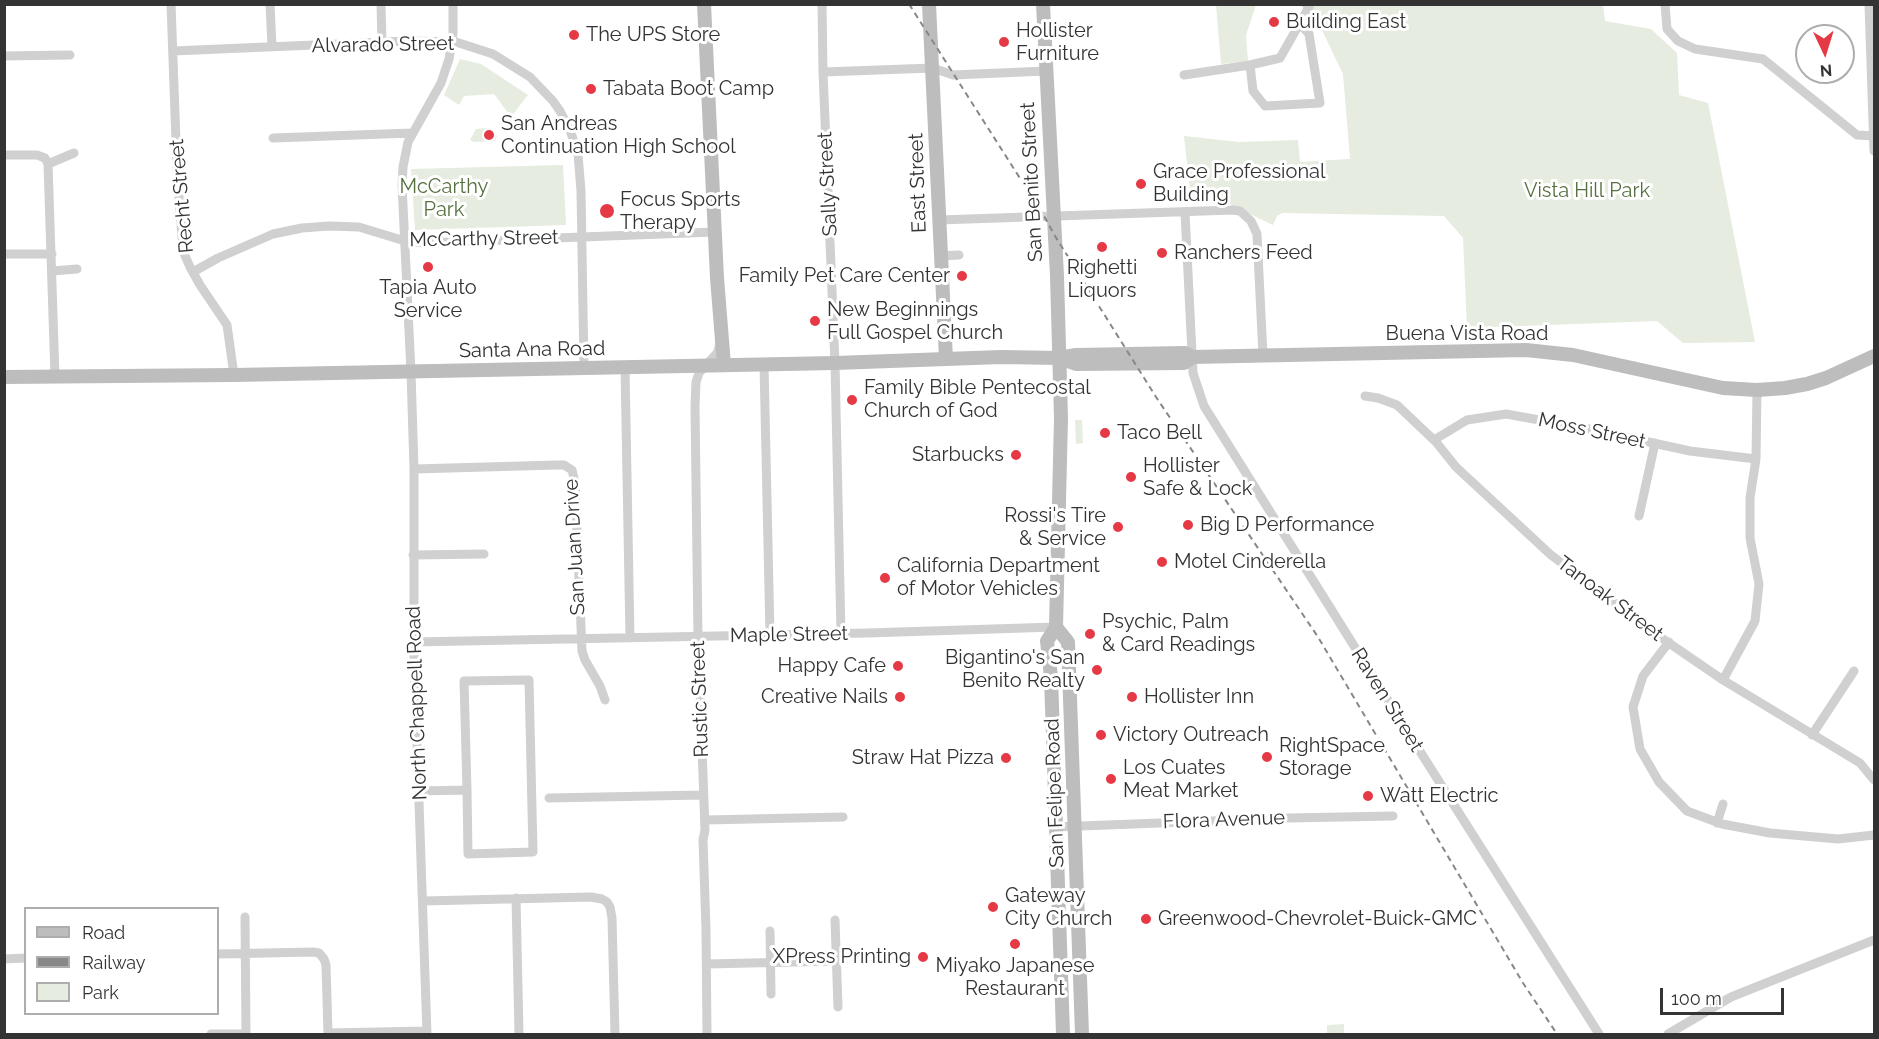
<!DOCTYPE html>
<html>
<head>
<meta charset="utf-8">
<style>
	body { margin:0 }
	#map { position:relative; width:1879px; height:1039px; overflow:hidden; background:#fff; font-family:Raleway,sans-serif }
	canvas { display:block }
	.frame { position:absolute; inset:0; border:6px solid #333; pointer-events:none }
	.legend { position:absolute; left:24px; top:907px; width:195px; height:108px; box-sizing:border-box; background:#fff; border:2px solid #adadad; margin:0; padding:8px 10px; list-style:none; font-size:18px; color:#333 }
	.legend li { display:flex; align-items:center; gap:12px; height:30px }
	.legend b { width:30px; border:2px solid #adadad }
	.north { position:absolute; left:1795px; top:24px; width:60px; height:60px; box-sizing:border-box; background:#fff; border:2px solid #adadad; border-radius:50%; rotate:176deg; font-size:16px; font-weight:700; line-height:24px; text-align:center; color:#333 }
	.north::after { content:''; display:block; margin:auto; width:21px; height:27px; background:#e63946; clip-path:polygon(50% 0,100% 100%,50% 72%,0 100%) }
	.scale { position:absolute; left:1660px; top:988px; width:124px; height:27px; box-sizing:border-box; border:3px solid #333; border-top:0; padding-left:8px; font-size:18px; line-height:21px; white-space:nowrap; color:#333; -webkit-text-stroke:4px #fff; paint-order:stroke }
</style>
</head>
<body>
<div id="map">
<canvas width="1879" height="1039"></canvas>
<div class="frame"></div>
<ul class="legend">
<li><b style="height:8px;background:#bdbdbd"></b>Road</li>
<li><b style="height:8px;background:#888"></b>Railway</li>
<li><b style="height:16px;background:#e6ecdf"></b>Park</li>
</ul>
<div class="north">N</div>
<div class="scale">100 m</div>
</div>
<script>
const g = document.querySelector('canvas').getContext('2d');
g.lineJoin = 'round';
function fill(path, color) { g.fillStyle = color; g.fill(path, 'evenodd'); }
const shape = rows => new Path2D(rows.map(r => 'M' + r).join(''));
function strokePath(path, color, width, dash) { g.strokeStyle = color; g.lineWidth = width; g.lineCap = dash ? 'butt' : 'round'; g.setLineDash(dash || []); g.stroke(path); }
function drawText(font, color, halo, rows, align = 'center') {
  g.font = font + ' Raleway,sans-serif'; g.lineWidth = 6; g.setLineDash([]); g.textBaseline = 'middle'; g.strokeStyle = halo; g.fillStyle = color; for (const [text, x, y, turn = 0] of rows) {
    g.save(); g.translate(x, y); g.rotate((+turn || 0) * Math.PI / 180); g.textAlign = isNaN(turn) ? turn : align; if (halo) g.strokeText(text, 0, 0); g.fillText(text, 0, 0); g.restore();
  }
}
fill(shape([
	[1216,5,1256,5,1246,35,1248,61,1221,64],
	[1310,5,1603,5,1605,21,1651,29,1677,53,1679,95,1708,103,1755,342,1683,343,1657,321,1467,328,1463,238,1444,216,1282,213,1277,216,1273,225,1235,207,1226,201,1191,200,1184,136,1239,142,1298,140,1300,162,1350,159,1343,74],
	[460,59,481,64,528,95,511,117,494,94,464,96,459,105,444,95],
	[487,128,497,136,495,141,474,142,470,140,476,129],
	[563,165,566,225,415,230,411,169],
	[1075,420,1082,420,1083,443,1076,444],
	[1344,1024,1344,1034,1327,1034,1327,1025]
]), '#e6ecdf');
strokePath(shape([
	[171,4,177,169,183,251,190,267,200,285,227,325,234,375],
	[270,4,272,47],
	[381,4,382,43],
	[822,4,823,72,835,363,841,634],
	[1665,4,1667,29,1678,41,1695,49,1763,59,1857,135,1874,136],
	[1869,4,1874,151],
	[173,51,408,41,456,42,493,54,530,77,553,101,560,111,570,130,578,154,581,191,584,368],
	[4,56,70,55],
	[1250,65,1280,58,1309,7,1306,4],
	[823,72,933,68,953,75,1046,71],
	[1184,75,1250,65,1253,91,1265,106,1320,103,1309,34,1300,24],
	[273,138,412,133],
	[4,155,37,155,45,158,48,164,55,376],
	[48,164,74,153],
	[1185,213,1193,373,1204,406,1421,753,1599,1034],
	[939,220,1233,210,1240,211,1251,221,1257,234,1263,355],
	[4,254,52,254],
	[940,256,959,255],
	[52,271,77,269],
	[193,272,218,258,273,234,302,228,329,226,359,227,405,241,423,243,715,232],
	[764,364,770,635],
	[625,368,630,638],
	[1365,396,1378,398,1397,405,1436,442,1456,467,1551,555,1666,641,1723,680,1860,763,1874,780],
	[1434,440,1467,420,1506,414,1584,428,1690,451,1756,459],
	[414,469,557,465,564,465,572,470,575,483,582,651,585,660,600,686,605,700],
	[1639,516,1655,443],
	[413,555,484,554],
	[414,642,867,633,1056,627],
	[1669,642,1643,676,1633,707,1640,749,1659,782,1687,811,1722,824,1770,833,1838,839,1874,835],
	[1723,680,1755,621,1759,584,1750,538,1750,498,1756,459,1757,390],
	[1812,735,1854,671],
	[419,791,467,790,468,854,533,852,529,680,464,681,467,790],
	[549,798,703,795],
	[705,820,843,817],
	[1717,823,1723,804],
	[1055,827,1289,818,1393,816],
	[516,898,519,1034],
	[423,901,591,897,602,899,607,902,610,907,612,918,615,1034],
	[245,917,246,1034],
	[835,920,838,1007],
	[770,931,771,994],
	[218,954,313,952,319,953,324,959,326,965,328,1034],
	[4,959,26,958],
	[707,964,836,961],
	[328,1033,427,1031],
	[211,1034,246,1034],
	[427,1034,414,657,414,469,411,372,402,185,403,167,408,142,441,83,449,59,453,34,453,4],
	[707,1034,706,929,703,840,705,830,698,637,695,406,696,382,699,373,718,352,720,342],
	[1668,1034,1731,997,1874,940]
]), '#d0d0d0', 9);
strokePath(shape([
	[704,4,717,278,724,365],
	[929,4,946,359],
	[1043,4,1057,276,1061,418,1056,627,1047,641,1051,677,1063,1034],
	[1193,357,1184,363,1076,364,1059,358,1076,355,1185,353,1193,357,1526,350,1573,355,1723,388,1757,390,1785,388,1807,384,1826,378,1874,356],
	[4,377,234,375,835,363,1001,357,1059,358],
	[1056,627,1068,642,1082,1034]
]), '#bdbdbd', 14);
strokePath(shape([
	[909,4,1044,216,1055,236,1156,397,1318,637,1523,983,1557,1034]
]), '#888', 2, [6, 4.5]);
for (const [x, y, r, color] of [
	[1274,22,6,"#e63946"],
	[574,35,6,"#e63946"],
	[1004,42,6,"#e63946"],
	[591,89,6,"#e63946"],
	[489,135,6,"#e63946"],
	[1141,184,6,"#e63946"],
	[607,211,8,"#e63946"],
	[1102,247,6,"#e63946"],
	[1162,253,6,"#e63946"],
	[428,267,6,"#e63946"],
	[962,276,6,"#e63946"],
	[815,321,6,"#e63946"],
	[852,400,6,"#e63946"],
	[1105,433,6,"#e63946"],
	[1016,455,6,"#e63946"],
	[1131,477,6,"#e63946"],
	[1188,525,6,"#e63946"],
	[1118,527,6,"#e63946"],
	[1162,562,6,"#e63946"],
	[885,578,6,"#e63946"],
	[1090,634,6,"#e63946"],
	[898,666,6,"#e63946"],
	[1097,670,6,"#e63946"],
	[900,697,6,"#e63946"],
	[1132,697,6,"#e63946"],
	[1101,735,6,"#e63946"],
	[1267,757,6,"#e63946"],
	[1006,758,6,"#e63946"],
	[1111,779,6,"#e63946"],
	[1368,796,6,"#e63946"],
	[993,907,6,"#e63946"],
	[1146,919,6,"#e63946"],
	[1015,944,6,"#e63946"],
	[923,957,6,"#e63946"]
]) { const dot = new Path2D(); dot.arc(x, y, r, 0, 2 * Math.PI); g.fillStyle = color; g.fill(dot); strokePath(dot, '#fff', 2); }
drawText('20px', '#333', '#fff', [
	["Building East",1286,22],
	["Hollister",1016,31],
	["Furniture",1016,54],
	["The UPS Store",586,35],
	["Tabata Boot Camp",603,89],
	["San Andreas",501,124],
	["Continuation High School",501,147],
	["Grace Professional",1153,172],
	["Building",1153,195],
	["Focus Sports",620,200],
	["Therapy",620,223],
	["Ranchers Feed",1174,253],
	["Righetti",1102,268,"center"],
	["Liquors",1102,291,"center"],
	["Family Pet Care Center",950,276,"right"],
	["Tapia Auto",428,288,"center"],
	["Service",428,311,"center"],
	["New Beginnings",827,310],
	["Full Gospel Church",827,333],
	["Family Bible Pentecostal",864,388],
	["Church of God",864,411],
	["Taco Bell",1117,433],
	["Starbucks",1004,455,"right"],
	["Hollister",1143,466],
	["Safe & Lock",1143,489],
	["Rossi's Tire",1106,516,"right"],
	["& Service",1106,539,"right"],
	["Big D Performance",1200,525],
	["Motel Cinderella",1174,562],
	["California Department",897,566],
	["of Motor Vehicles",897,589],
	["Psychic, Palm",1102,622],
	["& Card Readings",1102,645],
	["Bigantino's San",1085,658,"right"],
	["Benito Realty",1085,681,"right"],
	["Happy Cafe",886,666,"right"],
	["Creative Nails",888,697,"right"],
	["Hollister Inn",1144,697],
	["Victory Outreach",1113,735],
	["RightSpace",1279,746],
	["Storage",1279,769],
	["Straw Hat Pizza",994,758,"right"],
	["Los Cuates",1123,768],
	["Meat Market",1123,791],
	["Watt Electric",1380,796],
	["Gateway",1005,896],
	["City Church",1005,919],
	["Greenwood-Chevrolet-Buick-GMC",1158,919],
	["XPress Printing",911,957,"right"],
	["Miyako Japanese",1015,966,"center"],
	["Restaurant",1015,989,"center"]
], 'left');
drawText('20px', '#333', '#fff', [
	["Alvarado Street",383,45,-1],
	["San Benito Street",1032,182,-93],
	["East Street",918,183,-92],
	["Sally Street",828,184,-93],
	["Recht Street",182,196,-95],
	["McCarthy Street",484,239,-1],
	["Buena Vista Road",1467,334],
	["Santa Ana Road",532,350,-1],
	["Moss Street",1592,431,12],
	["San Juan Drive",575,547,-93],
	["Tanoak Street",1610,599,37],
	["Maple Street",789,635,-1],
	["Rustic Street",700,699,-92],
	["Raven Street",1387,700,58],
	["North Chappell Road",417,703,-92],
	["San Felipe Road",1055,793,-92],
	["Flora Avenue",1224,820,-2]
]);
drawText('20px', '#56703f', '#fff', [
	["McCarthy",444,187],
	["Park",444,210],
	["Vista Hill Park",1587,191]
]);
</script>
</body>
</html>
